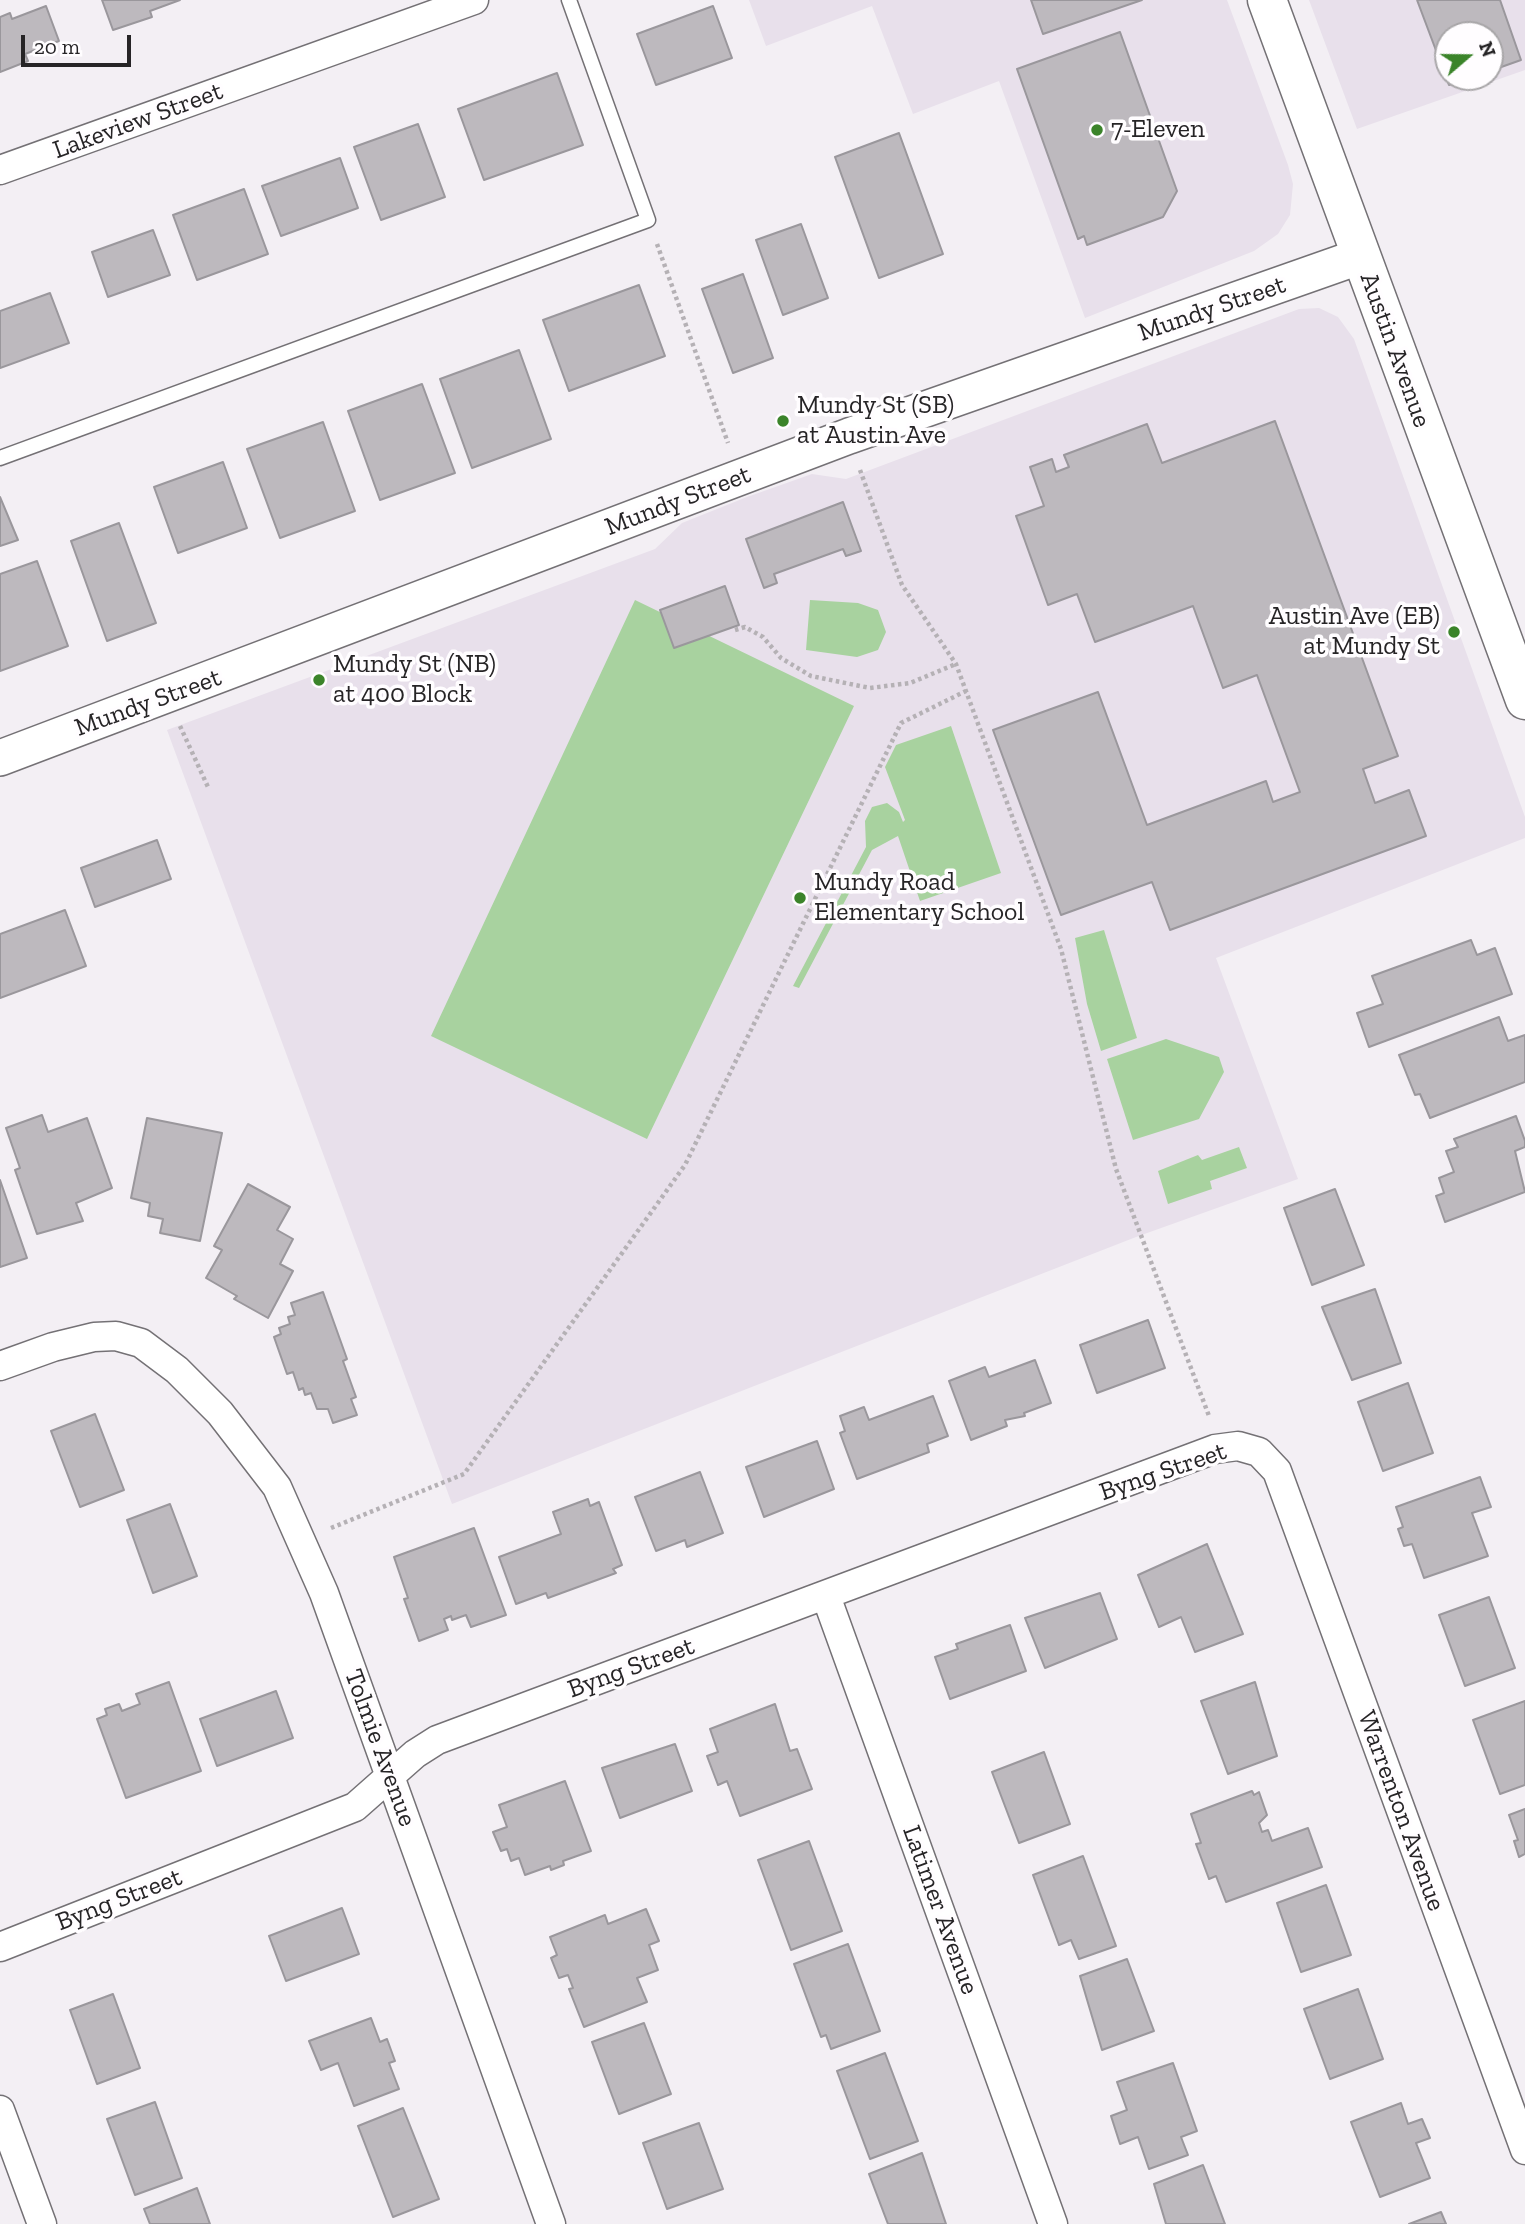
<!DOCTYPE html>
<html>
<head>
<meta charset="utf-8">
<style>
	body { margin:0 }
	#map { position:relative; width:1525px; height:2224px; overflow:hidden; background:#f3eff4; font-family:"Zilla Slab",serif }
	canvas { display:block }
	.north { position:absolute; left:1434px; top:21px; width:70px; height:70px; box-sizing:border-box; background:#fffdff; border:2px solid #a8a6a8; border-radius:50%; rotate:70deg; font-size:19px; font-weight:700; line-height:28px; text-align:center; color:#262426 }
	.north::after { content:''; display:block; margin:auto; width:24px; height:32px; background:#3b842a; clip-path:polygon(50% 0,100% 100%,50% 72%,0 100%) }
	.scale { position:absolute; left:21px; top:35px; width:110px; height:32px; box-sizing:border-box; border:4px solid #262426; border-top:0; padding-left:9px; font-size:21px; line-height:24px; white-space:nowrap; color:#262426; -webkit-text-stroke:5px #fffdff; paint-order:stroke }
</style>
</head>
<body>
<div id="map">
<canvas width="1525" height="2224"></canvas>
<div class="north">N</div>
<div class="scale">20 m</div>
</div>
<script>
const g = document.querySelector('canvas').getContext('2d');
g.lineJoin = 'round';
function fill(path, color) { g.fillStyle = color; g.fill(path, 'evenodd'); }
const shape = rows => new Path2D(rows.map(r => 'M' + r).join(''));
function strokePath(path, color, width, dash) { g.strokeStyle = color; g.lineWidth = width; g.lineCap = dash ? 'butt' : 'round'; g.setLineDash(dash || []); g.stroke(path); }
function drawText(font, color, halo, rows, align = 'center') {
  g.font = font + ' "Zilla Slab",serif'; g.lineWidth = 7; g.setLineDash([]); g.textBaseline = 'middle'; g.strokeStyle = halo; g.fillStyle = color; for (const [text, x, y, turn = 0] of rows) {
    g.save(); g.translate(x, y); g.rotate((+turn || 0) * Math.PI / 180); g.textAlign = isNaN(turn) ? turn : align; if (halo) g.strokeText(text, 0, 0); g.fillText(text, 0, 0); g.restore();
  }
}
fill(shape([
	[749,0,1227,0,1288,165,1293,184,1290,215,1278,234,1254,251,1085,318,999,81,913,114,872,6,766,46],
	[1309,0,1525,0,1525,70,1357,129],
	[1448,35,1490,35,1490,77,1448,77],
	[1319,308,1338,317,1354,339,1525,817,1525,838,1216,958,1298,1179,1136,1237,452,1504,167,730,655,549,682,523,747,497,812,474,846,479,1299,309]
]), '#e8e0eb');
fill(shape([
	[635,600,854,706,647,1139,431,1036],
	[810,600,858,603,878,610,886,632,878,650,857,657,806,650],
	[951,726,1001,873,920,901,898,836,872,850,799,988,793,986,866,847,865,821,872,807,887,803,899,812,903,822,905,820,885,767,896,745],
	[1104,930,1137,1038,1101,1051,1087,1004,1075,938],
	[1166,1039,1219,1057,1224,1072,1199,1119,1133,1140,1107,1059],
	[1239,1147,1247,1168,1210,1181,1212,1189,1168,1204,1158,1171,1198,1155,1202,1160]
]), '#a8d29f');
const building = shape([
	[102,0,180,0,150,11,152,17,113,30,102,0],
	[1031,0,1142,0,1043,34,1031,0],
	[1417,0,1500,0,1521,60,1490,71,1490,35,1448,35,1448,77,1472,77,1449,85,1417,0],
	[46,6,59,41,25,54,28,61,0,72,0,17,10,13,12,19,46,6],
	[713,6,732,58,656,85,637,34,713,6],
	[1120,32,1177,191,1163,217,1087,245,1084,236,1078,239,1017,69,1120,32],
	[557,73,583,145,484,180,458,109,557,73],
	[418,124,445,197,381,220,354,147,418,124],
	[899,133,943,254,879,278,835,157,899,133],
	[340,158,358,208,281,236,262,186,340,158],
	[244,189,268,254,197,280,173,215,244,189],
	[801,224,828,298,783,315,756,240,801,224],
	[153,230,170,275,108,297,92,252,153,230],
	[743,274,773,358,733,373,702,289,743,274],
	[639,285,665,356,569,391,543,320,639,285],
	[50,293,69,343,0,368,0,311,50,293],
	[519,350,551,439,472,468,440,379,519,350],
	[422,384,455,473,380,500,348,411,422,384],
	[1275,421,1398,756,1363,769,1375,803,1409,790,1426,836,1170,930,1152,882,1061,915,993,730,1098,692,1147,825,1266,781,1273,802,1300,792,1257,675,1223,688,1193,606,1095,642,1077,594,1048,605,1016,516,1044,506,1030,467,1052,459,1056,472,1069,467,1064,455,1147,424,1162,463,1275,421],
	[323,422,355,511,280,538,247,449,323,422],
	[223,462,247,528,178,553,154,487,223,462],
	[0,497,18,540,0,546,0,497],
	[843,502,861,551,846,556,843,549,774,574,777,583,764,588,746,539,843,502],
	[119,523,156,623,107,641,71,541,119,523],
	[37,561,68,646,0,671,0,574,37,561],
	[725,586,739,625,674,648,660,610,725,586],
	[157,840,171,879,95,907,81,868,157,840],
	[65,910,86,966,0,998,0,934,65,910],
	[1471,940,1477,955,1495,948,1512,994,1369,1047,1357,1013,1383,1004,1372,976,1471,940],
	[1499,1017,1508,1041,1525,1035,1525,1082,1430,1118,1420,1094,1415,1095,1399,1055,1499,1017],
	[42,1115,48,1132,87,1118,112,1188,76,1203,83,1221,37,1234,15,1170,20,1168,6,1128,42,1115],
	[1516,1116,1525,1141,1525,1147,1515,1151,1525,1192,1445,1222,1436,1196,1444,1193,1439,1178,1454,1172,1446,1151,1458,1147,1454,1139,1516,1116],
	[147,1118,222,1133,200,1241,160,1233,163,1219,148,1216,150,1203,131,1198,147,1118],
	[0,1180,27,1258,0,1267,0,1180],
	[248,1184,290,1207,277,1230,293,1239,280,1264,293,1271,268,1318,234,1299,237,1296,206,1278,222,1250,214,1246,248,1184],
	[1335,1189,1364,1265,1312,1285,1284,1208,1335,1189],
	[1375,1289,1401,1363,1352,1380,1322,1307,1375,1289],
	[323,1292,347,1359,343,1361,356,1397,351,1399,357,1415,333,1423,328,1409,317,1409,311,1393,305,1395,303,1388,299,1390,293,1372,287,1374,274,1337,281,1334,279,1328,290,1324,288,1317,295,1315,291,1303,323,1292],
	[1148,1320,1165,1368,1097,1393,1080,1345,1148,1320],
	[1035,1360,1051,1403,1024,1413,1025,1416,1005,1420,1007,1426,971,1440,949,1381,985,1367,989,1377,1035,1360],
	[1408,1383,1433,1453,1383,1471,1358,1402,1408,1383],
	[933,1396,948,1436,927,1444,929,1452,857,1479,840,1433,845,1431,840,1416,864,1407,869,1420,933,1396],
	[95,1414,124,1490,80,1507,51,1431,95,1414],
	[817,1441,834,1489,764,1517,746,1467,817,1441],
	[700,1472,723,1533,687,1547,685,1540,656,1551,635,1497,700,1472],
	[1480,1477,1491,1507,1472,1513,1488,1556,1424,1578,1412,1544,1404,1546,1398,1529,1403,1527,1396,1507,1480,1477],
	[588,1499,590,1506,599,1502,622,1565,613,1569,616,1573,548,1598,546,1593,516,1604,499,1557,561,1534,553,1512,588,1499],
	[170,1504,197,1576,153,1593,127,1520,170,1504],
	[474,1528,506,1615,471,1627,466,1615,452,1620,451,1616,444,1619,448,1630,419,1641,404,1599,408,1598,394,1557,474,1528],
	[1207,1544,1243,1634,1195,1652,1181,1617,1159,1627,1138,1575,1207,1544],
	[1100,1593,1117,1639,1045,1668,1025,1618,1100,1593],
	[1489,1597,1515,1668,1465,1686,1439,1615,1489,1597],
	[1010,1625,1026,1671,950,1699,935,1657,958,1649,956,1644,1010,1625],
	[169,1682,201,1771,126,1798,97,1719,107,1715,105,1709,119,1704,122,1711,140,1704,136,1694,169,1682],
	[1255,1682,1277,1756,1228,1774,1201,1701,1255,1682],
	[276,1691,293,1738,217,1766,200,1719,276,1691],
	[1525,1701,1525,1785,1500,1794,1473,1720,1525,1701],
	[775,1704,790,1751,797,1749,812,1789,740,1816,727,1781,718,1785,707,1756,718,1752,710,1729,775,1704],
	[675,1744,692,1791,620,1818,602,1768,675,1744],
	[1044,1752,1070,1824,1019,1843,992,1772,1044,1752],
	[565,1781,591,1851,563,1861,564,1865,551,1870,550,1866,525,1875,519,1858,511,1861,507,1849,501,1851,493,1832,507,1827,499,1805,565,1781],
	[1252,1791,1254,1795,1259,1792,1267,1815,1259,1823,1262,1832,1268,1830,1272,1841,1308,1828,1322,1867,1226,1902,1216,1876,1209,1879,1196,1844,1201,1843,1191,1814,1252,1791],
	[1525,1809,1525,1854,1519,1857,1514,1841,1518,1840,1509,1815,1525,1809],
	[809,1841,842,1931,791,1950,758,1860,809,1841],
	[1083,1856,1116,1946,1079,1959,1071,1940,1059,1945,1033,1875,1083,1856],
	[1326,1885,1351,1955,1301,1972,1277,1903,1326,1885],
	[342,1908,359,1954,286,1981,269,1936,342,1908],
	[646,1909,659,1941,649,1945,658,1970,637,1978,647,2002,584,2027,569,1989,573,1988,568,1975,559,1978,551,1958,557,1955,550,1937,605,1915,608,1924,646,1909],
	[848,1944,880,2031,831,2049,826,2035,821,2037,794,1964,848,1944],
	[1127,1959,1154,2031,1102,2050,1080,1976,1127,1959],
	[1358,1989,1383,2059,1330,2079,1304,2009,1358,1989],
	[113,1994,140,2068,97,2084,70,2010,113,1994],
	[371,2018,380,2042,387,2039,395,2061,389,2063,399,2089,354,2106,338,2063,321,2070,309,2041,371,2018],
	[644,2023,671,2094,619,2114,592,2042,644,2023],
	[885,2053,918,2141,870,2159,837,2071,885,2053],
	[1173,2063,1197,2131,1181,2137,1188,2155,1149,2169,1138,2137,1120,2144,1111,2116,1127,2110,1117,2082,1173,2063],
	[155,2102,182,2178,135,2195,107,2119,155,2102],
	[1401,2103,1408,2124,1422,2119,1430,2138,1416,2143,1430,2178,1380,2197,1351,2122,1401,2103],
	[403,2108,439,2199,393,2217,358,2126,403,2108],
	[699,2123,723,2189,667,2209,643,2143,699,2123],
	[922,2153,946,2224,888,2224,869,2174,922,2153],
	[1203,2165,1225,2224,1166,2224,1154,2184,1203,2165],
	[197,2188,210,2224,150,2224,144,2209,197,2188],
	[1441,2212,1446,2224,1409,2224,1441,2212]
]);
fill(building, '#bdb9be');
strokePath(building, '#9a979c', 2);
const service = shape([
	[0,458,648,220,569,0]
]);
const minor = shape([
	[0,170,474,0],
	[0,1366,53,1347,94,1337,116,1336,141,1343,177,1370,220,1413,277,1487,324,1593,551,2224],
	[826,1596,1053,2224],
	[0,1947,355,1807,415,1754,437,1740,1215,1449,1238,1446,1259,1452,1277,1471,1525,2150],
	[0,2110,42,2224]
]);
const tertiary = shape([
	[0,758,849,436,1361,256]
]);
const secondary = shape([
	[1267,0,1525,700]
]);
strokePath(service, '#747175', 17);
strokePath(minor, '#747175', 31);
strokePath(tertiary, '#747175', 38);
strokePath(secondary, '#747175', 41);
strokePath(shape([
	[657,244,728,443],
	[860,470,902,585,956,664,1061,949,1116,1169,1209,1416],
	[735,630,745,627,763,637,781,658,811,676,870,688,910,683,956,664],
	[180,726,208,787],
	[331,1528,464,1474,685,1165,901,723,966,691]
]), '#b5b1b5', 4.5, [3.5, 3.5]);
strokePath(service, '#fff', 14);
strokePath(minor, '#fff', 28);
strokePath(tertiary, '#fff', 35);
strokePath(secondary, '#fff', 38);
for (const [x, y, r, color] of [
	[1097,130,7,"#3b842a"],
	[783,421,7,"#3b842a"],
	[1454,632,7,"#3b842a"],
	[319,680,7,"#3b842a"],
	[800,898,7,"#3b842a"]
]) { const dot = new Path2D(); dot.arc(x, y, r, 0, 2 * Math.PI); g.fillStyle = color; g.fill(dot); strokePath(dot, '#fffdff', 2.5); }
drawText('26px', '#262426', '#fffdff', [
	["Lakeview Street",138,121,-20],
	["Mundy Street",1212,309,-19],
	["Austin Avenue",1395,350,70],
	["Mundy Street",678,501,-21],
	["Mundy Street",148,703,-20],
	["Byng Street",1163,1472,-19],
	["Byng Street",631,1668,-20],
	["Tolmie Avenue",380,1748,70],
	["Warrenton Avenue",1401,1811,70],
	["Byng Street",119,1900,-21],
	["Latimer Avenue",940,1910,70]
]);
drawText('26px', '#262426', '#fffdff', [
	["7-Eleven",1111,130],
	["Mundy St (SB)",797,406],
	["at Austin Ave",797,436],
	["Austin Ave (EB)",1440,617,"right"],
	["at Mundy St",1440,647,"right"],
	["Mundy St (NB)",333,665],
	["at 400 Block",333,695],
	["Mundy Road",814,883],
	["Elementary School",814,913]
], 'left');
</script>
</body>
</html>
